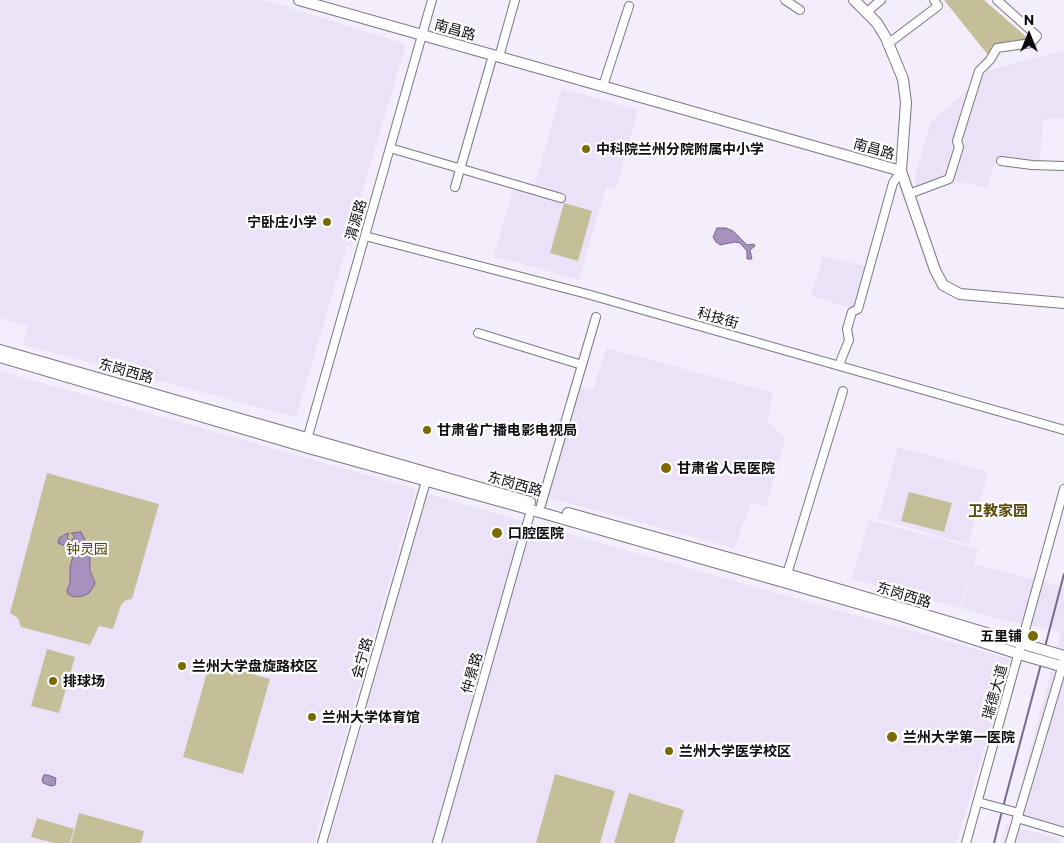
<!DOCTYPE html>
<html>
<head>
<meta charset="utf-8">
<style>
	body { margin:0 }
	#map { position:relative; width:1064px; height:843px; overflow:hidden; background:#f4edfc; font-family:Commissioner,sans-serif }
	canvas { display:block }
	.north { position:absolute; left:1004px; top:10px; width:50px; height:50px; -webkit-text-stroke:4px #fff; paint-order:stroke; rotate:0deg; font-size:14px; font-weight:700; line-height:20px; text-align:center; color:#0e0c11 }
	.north::after { content:''; display:block; margin:auto; width:18px; height:22px; background:#0e0c11; clip-path:polygon(50% 0,100% 100%,50% 72%,0 100%) }
</style>
</head>
<body>
<div id="map">
<canvas width="1064" height="843"></canvas>
<div class="north">N</div>
</div>
<script>
const g = document.querySelector('canvas').getContext('2d');
g.lineJoin = 'round';
function fill(path, color) { g.fillStyle = color; g.fill(path, 'evenodd'); }
const shape = rows => new Path2D(rows.map(r => 'M' + r).join(''));
function strokePath(path, color, width, dash) { g.strokeStyle = color; g.lineWidth = width; g.lineCap = dash ? 'butt' : 'round'; g.setLineDash(dash || []); g.stroke(path); }
function drawText(font, color, halo, rows, align = 'center') {
  g.font = font + ' Commissioner,"Noto Sans SC",sans-serif'; g.lineWidth = 4.5; g.setLineDash([]); g.textBaseline = 'middle'; g.strokeStyle = halo; g.fillStyle = color; for (const [text, x, y, turn = 0] of rows) {
    g.save(); g.translate(x, y); g.rotate((+turn || 0) * Math.PI / 180); g.textAlign = isNaN(turn) ? turn : align; if (halo) g.strokeText(text, 0, 0); g.fillText(text, 0, 0); g.restore();
  }
}
fill(shape([
	[0,0,264,0,406,44,358,206,362,208,351,247,347,245,296,417,23,345,28,326,0,318],
	[1064,50,1064,119,1043,119,1039,169,994,164,987,187,951,181,914,194,916,172,931,122,990,70],
	[562,89,638,110,616,190,606,187,579,280,494,256,514,187,533,192],
	[823,256,869,267,858,304,851,308,811,296],
	[607,348,773,393,767,421,785,439,766,506,751,503,734,548,546,497,579,387,593,390],
	[0,371,416,489,314,843,0,843],
	[898,447,988,472,968,544,878,519],
	[428,494,1010,659,957,843,328,843],
	[869,520,978,549,974,564,1064,587,1064,834,1012,821,1061,632,987,616,962,608,972,570,960,608,852,579],
	[1007,825,1061,839,1060,843,1002,843]
]), '#ece2f8');
fill(shape([
	[944,0,984,0,1030,40,999,48,988,55],
	[564,203,592,211,578,261,550,253],
	[47,473,159,504,132,599,126,600,121,605,113,629,99,626,90,645,21,627,18,618,10,613],
	[909,492,952,503,944,532,901,521],
	[47,649,75,657,59,713,31,706],
	[210,662,270,679,243,774,183,757],
	[555,774,615,791,600,843,536,843],
	[629,793,684,810,674,843,614,843],
	[79,813,144,831,141,843,71,843],
	[37,818,74,829,70,843,54,843,31,837]
]), '#c5bf99');
const water = shape([
	[717,228,726,228,733,231,747,245,754,244,755,246,750,250,752,259,747,259,747,251,740,243,735,242,720,245,716,242,713,237,717,228],
	[81,532,85,540,81,544,90,553,90,571,95,582,94,586,89,593,83,596,74,597,68,594,67,590,70,583,70,567,75,550,58,543,59,538,66,534,69,533,67,538,71,541,75,536,71,533,81,532],
	[44,775,48,775,56,778,55,785,51,786,43,783,42,779,44,775]
]);
fill(water, '#a791be');
strokePath(water, '#79698a', 1);
strokePath(shape([
	[1045,647,1064,574],
	[1003,807,1041,664],
	[994,843,1002,811]
]), '#79698a', 2);
const minor = shape([
	[785,0,800,10],
	[867,12,881,0],
	[889,43,938,6,934,0],
	[499,57,515,0],
	[603,86,629,6],
	[390,148,561,198],
	[1001,161,1032,165,1064,166],
	[455,187,493,55],
	[909,194,949,179,959,147,957,141,979,71,990,60,997,48,1031,43,1037,36,997,0],
	[365,236,587,294,1064,430],
	[478,333,582,365],
	[839,365,849,340,847,329,852,312,858,309,893,183,901,171],
	[306,443,432,0],
	[541,505,596,317],
	[787,574,843,391],
	[978,802,1019,813],
	[1017,818,1064,832],
	[322,843,426,481],
	[437,843,531,510],
	[966,843,1064,489],
	[1010,843,1064,661]
]);
const major = shape([
	[299,0,901,171],
	[854,0,877,23,886,38,903,79,906,103,901,171,935,270,943,285,960,294,1064,303],
	[0,350,530,502],
	[0,357,305,447,539,512,902,616,1019,654,1064,667],
	[568,513,787,574,1064,656]
]);
strokePath(minor, '#7d7684', 10);
strokePath(major, '#7d7684', 12);
strokePath(minor, '#fff', 8);
strokePath(major, '#fff', 10);
for (const [x, y, r, color] of [
	[586,149,5,"#7a6a01"],
	[327,222,5,"#7a6a01"],
	[427,430,5,"#7a6a01"],
	[666,468,6,"#7a6a01"],
	[497,533,6,"#7a6a01"],
	[1033,636,6,"#7a6a01"],
	[182,666,5,"#7a6a01"],
	[53,681,5,"#7a6a01"],
	[312,717,5,"#7a6a01"],
	[892,737,6,"#7a6a01"],
	[669,751,5,"#7a6a01"]
]) { const dot = new Path2D(); dot.arc(x, y, r, 0, 2 * Math.PI); g.fillStyle = color; g.fill(dot); strokePath(dot, '#fff', 2); }
drawText('14px', '#0e0c11', '#fff', [
	["南昌路",455,30,16],
	["南昌路",874,149,16],
	["渭源路",356,220,-74],
	["科技街",718,318,16],
	["东岗西路",126,371,16],
	["东岗西路",515,484,16],
	["东岗西路",904,595,17],
	["会宁路",362,658,-74],
	["仲景路",472,673,-74],
	["瑞德大道",995,692,-74]
]);
drawText('bold 14px', '#0e0c11', '#fff', [
	["中科院兰州分院附属中小学",596,149],
	["宁卧庄小学",317,222,"right"],
	["甘肃省广播电影电视局",437,430],
	["甘肃省人民医院",677,468],
	["口腔医院",508,533],
	["五里铺",1022,636,"right"],
	["兰州大学盘旋路校区",192,666],
	["排球场",63,681],
	["兰州大学体育馆",322,717],
	["兰州大学第一医院",903,737],
	["兰州大学医学校区",679,751]
], 'left');
drawText('14px', '#504503', '#fff', [
	["钟灵园",87,549]
]);
drawText('bold 15px', '#544907', '#fff', [
	["卫教家园",998,511]
]);
</script>
</body>
</html>
